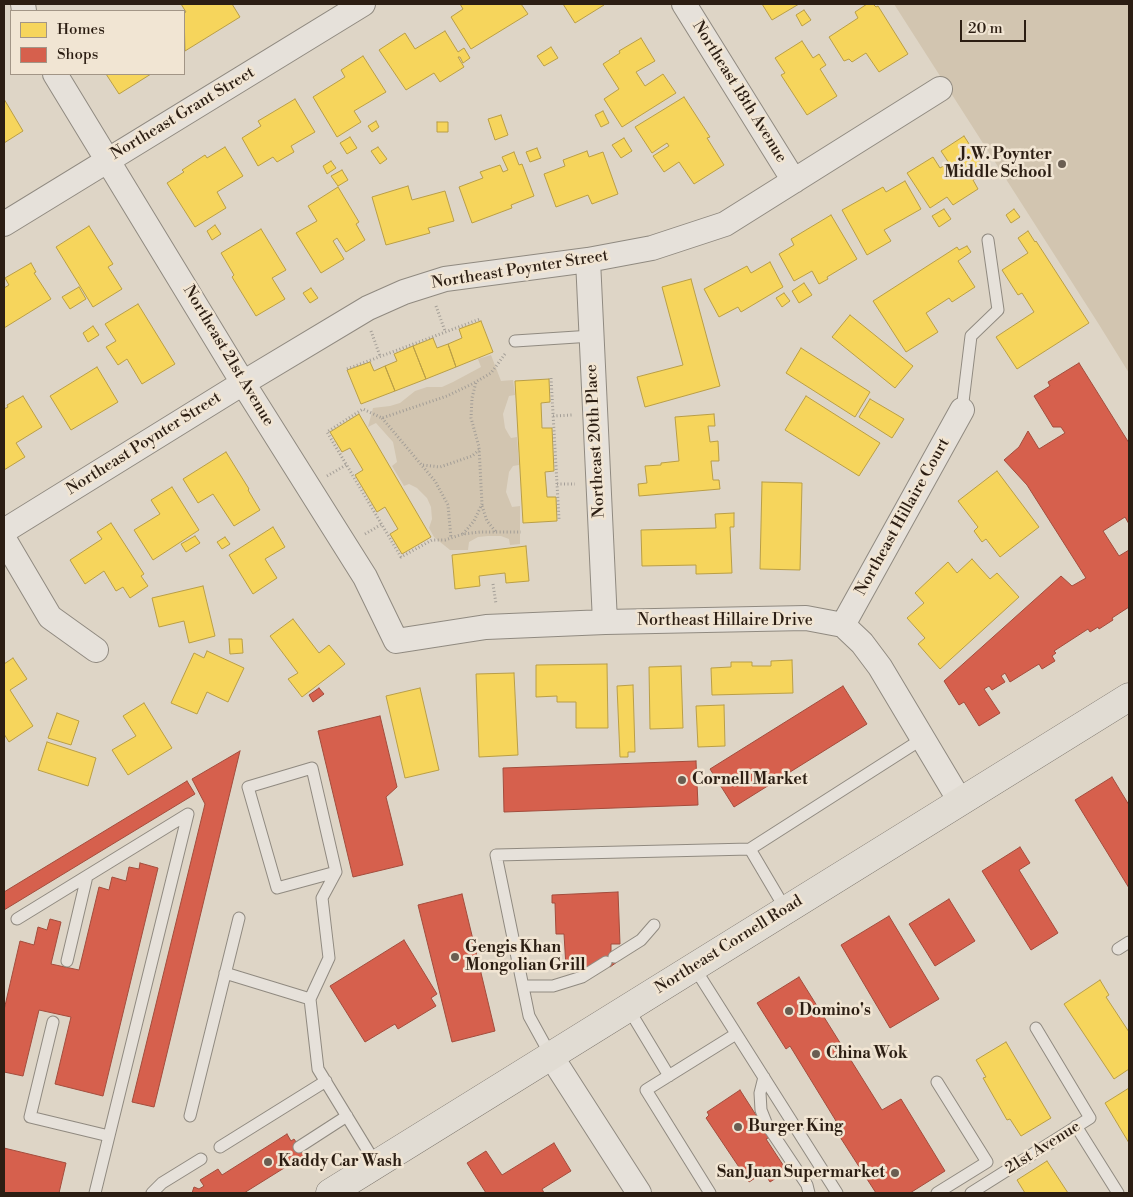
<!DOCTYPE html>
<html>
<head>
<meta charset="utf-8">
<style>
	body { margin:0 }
	#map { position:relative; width:1133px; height:1197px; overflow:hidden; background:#ded5c6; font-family:"Libre Bodoni",serif }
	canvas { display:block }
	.frame { position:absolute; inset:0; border:5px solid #2c1e13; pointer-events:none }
	.legend { position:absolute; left:10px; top:10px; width:175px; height:65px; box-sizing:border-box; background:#f1e5d3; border:1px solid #a29586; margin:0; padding:6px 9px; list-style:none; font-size:15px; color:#2c1e13 }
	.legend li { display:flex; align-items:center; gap:10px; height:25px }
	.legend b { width:25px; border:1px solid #a29586 }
	.scale { position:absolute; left:960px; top:20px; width:66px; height:22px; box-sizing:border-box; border:2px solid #2c1e13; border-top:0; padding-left:6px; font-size:15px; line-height:18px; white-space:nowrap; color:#2c1e13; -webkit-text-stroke:4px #f1e5d3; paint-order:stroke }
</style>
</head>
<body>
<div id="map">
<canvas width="1133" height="1197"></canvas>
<div class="frame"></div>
<ul class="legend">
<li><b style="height:14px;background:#f6d55c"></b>Homes</li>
<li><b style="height:14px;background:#d6604d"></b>Shops</li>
</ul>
<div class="scale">20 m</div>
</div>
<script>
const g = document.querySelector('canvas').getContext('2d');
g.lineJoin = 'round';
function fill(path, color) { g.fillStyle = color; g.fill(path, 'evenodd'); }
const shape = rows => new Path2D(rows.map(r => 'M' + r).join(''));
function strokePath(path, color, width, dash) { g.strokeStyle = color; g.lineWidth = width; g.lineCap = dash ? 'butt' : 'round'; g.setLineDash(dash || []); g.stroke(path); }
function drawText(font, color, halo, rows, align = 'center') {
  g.font = font + ' "Libre Bodoni",serif'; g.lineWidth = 5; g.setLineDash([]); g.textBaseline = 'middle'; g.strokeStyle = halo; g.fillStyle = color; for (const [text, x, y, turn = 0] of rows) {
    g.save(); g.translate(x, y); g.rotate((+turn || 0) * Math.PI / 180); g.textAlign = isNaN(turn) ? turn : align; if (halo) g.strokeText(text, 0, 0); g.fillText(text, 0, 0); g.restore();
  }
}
fill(shape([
	[894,4,1129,4,1129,373,1098,323],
	[491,355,501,381,513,380,515,395,509,396,503,414,505,428,509,435,511,438,517,437,519,465,513,466,509,472,506,492,512,507,520,506,520,544,510,545,509,539,501,536,488,536,478,537,469,542,468,550,450,550,434,537,429,528,432,519,431,507,427,498,417,488,409,484,404,486,392,466,397,462,393,442,376,423,368,427,373,408,390,406,400,403,415,391,427,387,442,387,453,382,481,367,478,359]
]), '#d2c5b0');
const homes = shape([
	[181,4,232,4,240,17,185,51,184,13,186,12,181,4],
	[460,4,521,4,528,14,471,49,451,17,463,9,460,4],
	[563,4,604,4,604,5,575,23,563,4],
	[762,4,799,4,772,20,762,4],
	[867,4,873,4,876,7,878,6,908,54,879,72,866,53,852,62,849,59,844,61,829,37,858,18,855,12,867,4],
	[804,10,811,20,802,26,796,15,804,10],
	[445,31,458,52,464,48,470,58,463,63,460,57,458,57,464,67,440,82,434,73,406,90,379,50,405,33,415,49,445,31],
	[641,38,655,61,636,72,645,86,663,74,676,93,622,127,604,99,619,89,603,64,620,53,619,51,641,38],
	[802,41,813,58,819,54,826,65,820,69,837,96,807,115,781,75,785,73,775,58,802,41],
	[551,47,558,58,544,66,537,56,551,47],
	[363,56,386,92,354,111,361,122,337,137,313,97,345,77,341,70,363,56],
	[106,74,151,74,119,94,106,74],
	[684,97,710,137,707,138,724,165,694,184,679,162,664,172,653,156,669,146,667,143,652,153,635,127,684,97],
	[4,99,23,131,4,143,4,99],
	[295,99,315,132,291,146,294,152,277,162,273,157,258,166,242,138,261,126,258,121,295,99],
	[603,111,609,123,601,127,595,115,603,111],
	[501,115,508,135,495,140,488,119,501,115],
	[376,121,379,127,372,132,368,126,376,121],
	[437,122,448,122,448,132,437,132,437,122],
	[964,136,987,172,973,180,978,189,953,205,947,197,930,208,907,173,933,157,940,168,949,163,941,151,964,136],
	[350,137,357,148,347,154,340,143,350,137],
	[624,138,632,151,621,158,612,145,624,138],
	[225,147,243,176,217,192,226,208,195,227,167,183,184,172,182,170,205,155,207,158,225,147],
	[378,147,387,159,380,164,371,151,378,147],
	[537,148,541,158,530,162,526,152,537,148],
	[587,151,589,157,603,152,618,194,592,204,588,195,556,207,544,174,565,166,563,160,587,151],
	[514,152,519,165,522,164,534,196,511,205,512,208,472,223,459,187,483,178,480,172,500,165,503,172,508,170,502,157,514,152],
	[331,161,336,168,327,174,323,166,331,161],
	[342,170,348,180,338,186,331,176,342,170],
	[905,181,921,209,884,230,891,241,867,255,842,210,883,187,886,192,905,181],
	[408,186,412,200,445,191,454,221,428,228,430,233,386,245,372,197,408,186],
	[338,187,359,222,356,224,365,240,346,252,337,238,333,241,344,259,321,273,296,233,317,221,308,206,338,187],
	[944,209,951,219,939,227,932,216,944,209],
	[1014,209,1020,217,1011,223,1006,215,1014,209],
	[831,215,857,259,827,277,828,279,819,284,812,271,794,281,779,254,794,245,791,239,831,215],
	[215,225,221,234,212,240,207,231,215,225],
	[89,226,113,264,108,267,122,289,93,307,56,247,89,226],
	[261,229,286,270,272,278,285,299,256,316,232,277,234,275,221,253,261,229],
	[1028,231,1035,242,1036,241,1089,323,1017,369,996,337,1034,312,1022,293,1018,295,1002,270,1028,253,1018,238,1028,231],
	[967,246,971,252,958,261,975,287,952,302,949,298,926,313,938,332,906,352,873,301,957,247,959,250,967,246],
	[770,262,783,287,741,312,738,307,719,317,704,289,747,266,751,273,770,262],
	[31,263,36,272,34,273,51,299,4,328,4,288,9,285,5,278,31,263],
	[691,279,720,386,645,407,637,377,683,365,662,287,691,279],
	[804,283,812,295,799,303,792,291,804,283],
	[79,287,86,299,70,309,62,297,79,287],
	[311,288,318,298,310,303,303,293,311,288],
	[784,293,790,301,782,307,776,298,784,293],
	[138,304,175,364,142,384,127,359,118,365,106,347,116,341,105,324,138,304],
	[850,315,913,366,895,388,832,337,850,315],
	[481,321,493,352,456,367,448,344,462,338,459,329,481,321],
	[93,326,99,335,88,342,83,333,93,326],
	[433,338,437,348,448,344,456,367,426,379,413,346,433,338],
	[413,346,426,379,395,391,385,366,397,361,394,354,413,346],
	[801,348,870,392,855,417,786,373,801,348],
	[370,362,374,371,385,366,395,391,361,404,347,370,370,362],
	[97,367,118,402,71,430,50,396,97,367],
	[549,379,550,402,541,403,542,428,552,428,554,471,545,472,547,497,556,497,557,521,523,523,515,381,549,379],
	[23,396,42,427,16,443,25,457,4,470,4,409,8,407,7,405,23,396],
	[806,396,880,443,859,476,785,430,806,396],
	[870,399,904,419,892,438,859,417,870,399],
	[359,414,431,537,402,554,390,534,398,529,385,507,377,512,355,475,363,470,350,448,342,452,330,432,359,414],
	[714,414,715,426,708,426,710,442,718,441,719,461,711,461,713,480,719,480,720,489,639,496,638,484,647,483,645,466,661,465,661,463,679,461,675,417,714,414],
	[226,452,249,489,248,490,260,510,234,526,213,494,198,503,183,479,226,452],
	[997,471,1039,527,1000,557,986,539,982,542,974,531,978,527,958,501,997,471],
	[762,482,802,483,800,570,760,569,762,482],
	[172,487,199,530,153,560,134,530,160,514,151,500,172,487],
	[734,513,734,527,730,527,732,573,696,574,696,565,642,566,641,530,716,528,715,514,734,513],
	[111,523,144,574,141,576,148,586,130,598,123,587,116,591,104,571,85,584,70,560,102,539,97,532,111,523],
	[273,527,285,547,265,559,277,578,253,594,229,555,273,527],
	[195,536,200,543,186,552,181,544,195,536],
	[225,537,230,544,222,549,217,542,225,537],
	[526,546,529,581,506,583,505,573,479,576,480,586,455,589,452,555,526,546],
	[972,559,990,579,997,573,1019,597,940,669,918,644,925,638,907,618,924,603,915,593,948,562,957,573,972,559],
	[203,586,215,636,189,643,184,621,159,627,152,598,203,586],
	[293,619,319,653,329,645,345,664,302,697,288,679,298,673,270,636,293,619],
	[229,639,242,639,243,653,230,654,229,639],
	[207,651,244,668,228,702,207,692,197,714,171,703,194,653,204,658,207,651],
	[13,658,27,679,10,690,33,726,9,742,4,734,4,664,13,658],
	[792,660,793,693,712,695,711,668,731,667,731,662,752,662,752,666,771,666,771,661,792,660],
	[607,664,608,728,576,728,576,702,557,702,557,696,536,697,536,665,607,664],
	[681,666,683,728,650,729,649,667,681,666],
	[514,673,518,755,479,757,476,674,514,673],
	[633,685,635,752,628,752,628,757,620,757,617,686,633,685],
	[420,688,439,770,405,778,386,696,420,688],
	[144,703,172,748,128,775,112,750,136,736,123,716,144,703],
	[724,705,725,746,698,747,696,706,724,705],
	[57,713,79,721,71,745,48,738,57,713],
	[47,742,96,758,88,786,38,770,47,742],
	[1100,980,1109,995,1106,997,1129,1032,1129,1069,1114,1079,1064,1004,1100,980],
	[1006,1042,1051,1118,1021,1136,1010,1119,1007,1120,983,1078,986,1077,976,1060,1006,1042],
	[1129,1088,1129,1143,1105,1103,1129,1088],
	[1047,1161,1068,1193,1025,1193,1017,1180,1047,1161]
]);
fill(homes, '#f6d55c');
strokePath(homes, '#b99e46', 1);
const shops = shape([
	[1079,363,1129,443,1129,524,1125,517,1103,531,1119,556,1129,550,1129,607,1112,618,1113,620,1099,629,1098,627,1090,632,1088,629,1054,651,1056,653,1052,656,1055,661,1042,669,1039,664,1010,682,1005,673,1001,676,1005,682,992,690,989,686,984,689,1000,713,979,726,964,702,959,705,944,681,1061,576,1072,586,1086,578,1027,485,1004,460,1019,447,1028,431,1039,449,1065,433,1061,427,1053,427,1034,396,1050,386,1048,382,1079,363],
	[843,686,867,724,734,807,710,769,843,686],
	[319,688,324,694,313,702,309,695,319,688],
	[380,716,397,787,386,797,403,865,353,877,318,731,380,716],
	[240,751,154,1107,132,1102,205,804,192,779,240,751],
	[696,761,698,805,504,812,503,768,696,761],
	[1112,777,1129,805,1129,888,1075,800,1112,777],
	[187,781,195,794,4,910,4,892,187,781],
	[1020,847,1030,863,1019,870,1058,933,1031,950,982,871,1020,847],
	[140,863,158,868,103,1096,55,1084,71,1017,39,1010,23,1076,4,1072,4,1010,20,941,34,945,38,927,47,930,50,919,61,922,51,964,79,970,99,887,109,890,112,877,126,881,129,867,139,869,140,863],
	[618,892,620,944,611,944,611,953,617,962,610,967,604,958,583,971,583,966,566,967,564,934,556,934,555,903,552,903,552,895,618,892],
	[462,894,495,1031,452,1042,418,905,462,894],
	[949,899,975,941,935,966,909,924,949,899],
	[889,916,939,999,890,1028,841,945,889,916],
	[404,940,437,994,431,998,436,1006,398,1029,395,1024,365,1042,330,986,404,940],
	[799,977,882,1110,901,1099,945,1171,910,1193,876,1193,840,1137,844,1134,790,1046,786,1049,757,1003,799,977],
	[740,1090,770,1137,766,1139,787,1171,770,1182,764,1172,749,1182,706,1118,709,1115,707,1112,740,1090],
	[287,1134,291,1141,294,1139,305,1155,244,1193,192,1193,194,1187,199,1189,204,1186,200,1180,218,1169,222,1175,287,1134],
	[554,1143,571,1171,542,1189,544,1193,486,1193,467,1163,486,1151,502,1175,554,1143],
	[4,1148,66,1163,59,1193,4,1193,4,1148]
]);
fill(shops, '#d6604d');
strokePath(shops, '#a34c3c', 1);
const lane = shape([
	[515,341,592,336],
	[962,410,971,336,998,310,988,240],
	[750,849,786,910],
	[336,872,277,888,248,787,312,768,336,872,322,898,329,958,310,999,318,1069,376,1164],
	[17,919,188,814,95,1193],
	[1118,949,1129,942],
	[614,957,641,940,654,925],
	[67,961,87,876],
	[694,967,837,1193],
	[225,973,310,999],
	[523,986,553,986,582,977,606,962],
	[628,1008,669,1076],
	[53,1022,30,1117,109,1136],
	[551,1056,529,1016,496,855,750,849,922,739],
	[764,1077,760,1093,761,1110,767,1125,807,1185,809,1193],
	[190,1116,239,918],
	[1076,1126,1118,1193],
	[220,1147,326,1081],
	[299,1147,347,1116],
	[152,1193,162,1183,201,1159],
	[710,1193,646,1090,736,1034],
	[937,1193,987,1162,937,1082],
	[971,1193,1090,1118,1036,1028]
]);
const street = shape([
	[23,4,24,11],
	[684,4,794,181],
	[55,74,243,383,365,577,396,641,486,627,605,622,806,618,843,625,862,643,880,667,960,801],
	[4,224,363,4],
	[588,260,605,622],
	[4,531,243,383,368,308,404,292,445,279,588,260,652,248,725,224,940,89],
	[4,539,50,617,96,650],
	[843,625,962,410],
	[551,1056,639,1193]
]);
const highway = shape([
	[330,1193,1129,697]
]);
strokePath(lane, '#908a80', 13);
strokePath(street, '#908a80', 26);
strokePath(highway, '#787168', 29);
strokePath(shape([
	[436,306,445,331],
	[371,331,380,356],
	[505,354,491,373,472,384,447,396,382,418,363,409,327,432,401,557,432,540,445,540,463,534,480,532,521,532],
	[347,369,480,319],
	[551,378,559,519],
	[553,416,572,415],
	[382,418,435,481,448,505,451,538],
	[423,465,440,467,472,456,479,450],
	[327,476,346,465],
	[557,484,575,484],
	[482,506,487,521,496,532],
	[365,534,382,524],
	[463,534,474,521,482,504,479,447,471,418,472,398,476,382],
	[493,584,496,604]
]), '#a39e97', 3, [1, 2.5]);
strokePath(lane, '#e6e1da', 11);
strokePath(street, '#e6e1da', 24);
strokePath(highway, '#e1dcd3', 28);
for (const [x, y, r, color] of [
	[1062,164,5,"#6a5e52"],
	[682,780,5,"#6a5e52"],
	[455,957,5,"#6a5e52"],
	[789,1011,5,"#6a5e52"],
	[816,1054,5,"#6a5e52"],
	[738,1127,5,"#6a5e52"],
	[268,1162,5,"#6a5e52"],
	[895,1173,5,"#6a5e52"]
]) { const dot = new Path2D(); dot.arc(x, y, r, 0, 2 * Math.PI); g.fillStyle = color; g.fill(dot); strokePath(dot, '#f1e5d3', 2); }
drawText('16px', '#2c1e13', '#f1e5d3', [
	["Northeast 18th Avenue",739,92,58],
	["Northeast Grant Street",183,114,-31],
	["Northeast Poynter Street",520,270,-9],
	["Northeast 21st Avenue",228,356,59],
	["Northeast 20th Place",596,441,-93],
	["Northeast Poynter Street",144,444,-32],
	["Northeast Hillaire Court",903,517,-61],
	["Northeast Hillaire Drive",725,621],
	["Northeast Cornell Road",729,945,-32],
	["21st Avenue",1043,1148,-32]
]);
drawText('bold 16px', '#2c1e13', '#f1e5d3', [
	["J.W. Poynter",1052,155,"right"],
	["Middle School",1052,173,"right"],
	["Cornell Market",692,780],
	["Gengis Khan",465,948],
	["Mongolian Grill",465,966],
	["Domino's",799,1011],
	["China Wok",826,1054],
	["Burger King",748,1127],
	["Kaddy Car Wash",278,1162],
	["San Juan Supermarket",885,1173,"right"]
], 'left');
</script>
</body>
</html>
